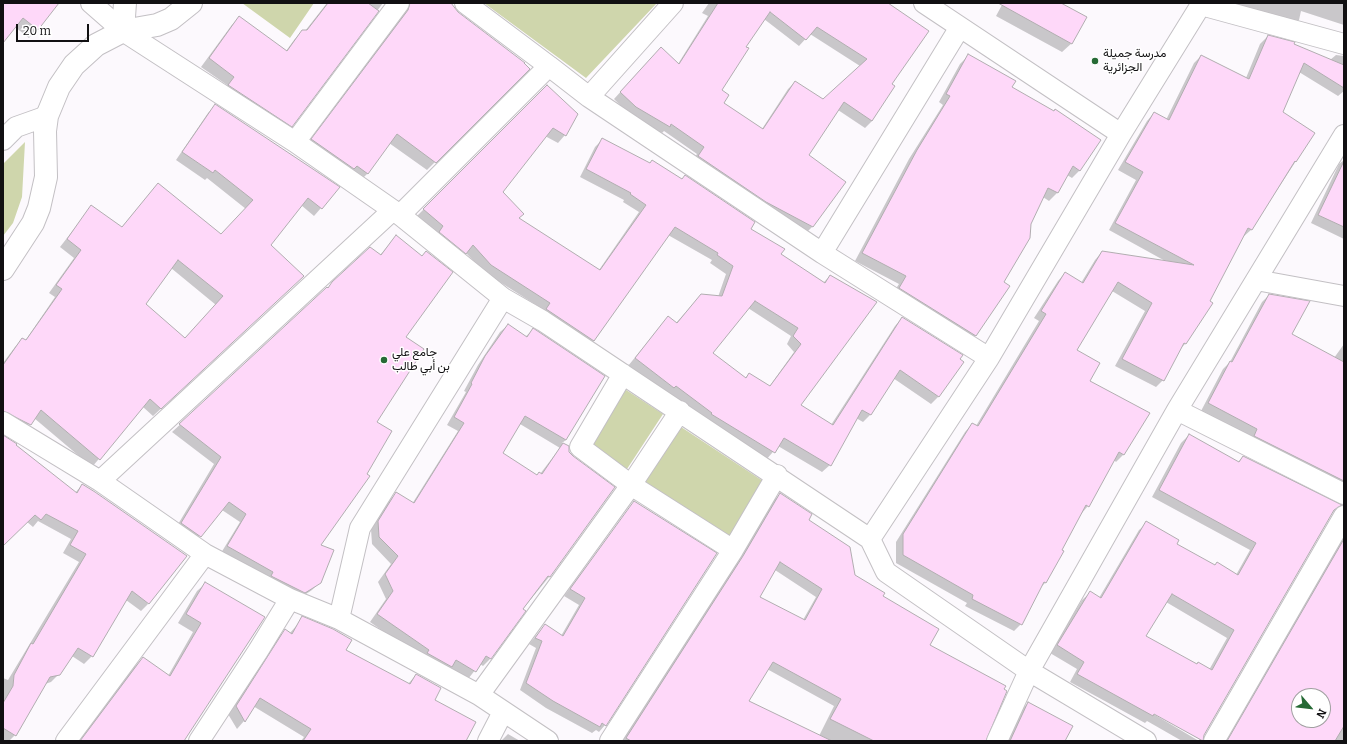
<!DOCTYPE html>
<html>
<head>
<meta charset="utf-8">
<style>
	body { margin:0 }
	#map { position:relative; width:1347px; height:744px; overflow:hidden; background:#fcf9fd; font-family:Bitter,serif }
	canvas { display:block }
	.frame { position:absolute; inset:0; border:4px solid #111012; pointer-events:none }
	.north { position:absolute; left:1291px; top:688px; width:40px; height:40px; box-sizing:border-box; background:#fff; border:1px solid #a09fa0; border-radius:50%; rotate:118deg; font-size:11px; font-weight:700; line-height:16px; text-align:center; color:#111012 }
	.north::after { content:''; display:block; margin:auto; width:14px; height:18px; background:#266a35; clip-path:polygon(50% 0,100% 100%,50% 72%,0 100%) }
	.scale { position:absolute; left:16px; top:24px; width:73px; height:18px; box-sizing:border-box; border:2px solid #111012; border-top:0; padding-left:5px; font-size:12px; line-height:14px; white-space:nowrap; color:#111012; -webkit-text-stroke:3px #fff; paint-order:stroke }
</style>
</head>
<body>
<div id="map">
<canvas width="1347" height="744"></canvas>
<div class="frame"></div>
<div class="north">N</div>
<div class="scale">20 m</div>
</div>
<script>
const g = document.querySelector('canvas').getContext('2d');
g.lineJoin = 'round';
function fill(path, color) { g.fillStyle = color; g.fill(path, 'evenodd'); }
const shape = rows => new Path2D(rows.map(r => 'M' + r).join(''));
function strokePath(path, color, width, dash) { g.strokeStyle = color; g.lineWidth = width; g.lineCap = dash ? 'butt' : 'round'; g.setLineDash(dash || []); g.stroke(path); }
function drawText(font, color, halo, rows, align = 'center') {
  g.font = font + ' Bitter,Vazirmatn,serif'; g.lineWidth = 3; g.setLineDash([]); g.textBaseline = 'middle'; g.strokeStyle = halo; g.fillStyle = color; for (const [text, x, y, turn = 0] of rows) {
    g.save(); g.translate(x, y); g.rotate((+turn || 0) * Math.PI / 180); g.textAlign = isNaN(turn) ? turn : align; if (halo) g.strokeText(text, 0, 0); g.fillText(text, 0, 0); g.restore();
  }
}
fill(shape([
	[242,3,314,3,290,38],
	[484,3,657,3,586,78],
	[25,142,22,197,13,223,3,236,3,164],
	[620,386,663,414,627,469,585,442],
	[678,425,766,483,729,539,641,482]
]), '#cfd6ac');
fill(shape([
	[3,3,58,3,29,38,15,27,3,41],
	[327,3,383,3,291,126,283,134,221,94,227,85,201,67,231,26,239,17,286,51,294,40,302,31,305,31],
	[398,3,449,3,457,13,528,69,427,170,389,143,367,174,359,182,304,148,400,19,402,14],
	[709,3,887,3,891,84,872,121,865,128,838,110,807,155,813,226,806,233,691,163,697,154,664,131,662,133,629,114,614,99,654,55,678,64,708,16,702,13],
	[764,19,799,46,810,34,860,66,823,100,795,82,788,89,762,129,723,103,721,91,744,47],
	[1003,3,1059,3,1072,43,1062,52,996,16],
	[1233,3,1344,3,1344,25,1301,11,1299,20,1292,27,1228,10],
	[1268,36,1330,60,1336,55,1344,56,1344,91,1338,96,1299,72,1282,113,1296,161,1251,230,1243,237,1208,301,1212,303,1185,344,1179,350,1163,380,1156,387,1115,366,1145,311,1112,291,1076,350,1124,454,1116,462,1114,460,1088,506,1081,514,1060,550,1062,552,1045,583,1040,588,1021,624,1014,631,965,606,967,603,896,563,896,542,965,432,972,424,976,426,1039,321,1034,318,1058,281,1065,273,1081,283,1095,260,1102,252,1167,262,1109,230,1136,180,1118,170,1147,121,1154,113,1166,120,1194,63,1201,56,1246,78,1260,44],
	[968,56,1011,88,1080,170,1072,178,1067,175,1057,193,1049,201,1043,197,1003,282,1009,286,975,336,967,344,891,296,899,284,855,261,909,159,943,105,939,102,960,64],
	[547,86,565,135,558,143,545,136,502,192,518,218,599,270,639,212,623,202,624,200,580,177,595,147,603,139,649,164,652,161,750,229,780,254,823,283,830,276,800,406,831,425,895,326,902,318,962,362,938,397,931,404,893,378,870,415,863,422,856,418,830,465,822,472,778,446,766,460,666,395,628,366,668,317,676,323,701,295,718,297,726,274,710,263,712,260,668,235,594,341,586,348,544,310,484,272,466,253,458,260,416,217],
	[748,308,791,336,787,344,794,352,769,387,749,374,745,378,711,353],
	[215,106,321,208,314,216,301,205,269,245,295,284,153,416,143,407,92,467,34,418,22,432,3,422,3,363,15,347,22,339,25,341,55,297,49,293,74,258,60,247,92,206,121,228,158,184,221,236,246,209,207,178,205,180,176,160,208,113],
	[171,268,216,305,184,339,145,304],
	[1344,160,1344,239,1311,223,1339,164],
	[396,237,405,337,375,422,320,545,320,582,312,590,297,600,221,553,240,522,222,510,193,544,174,531,214,464,172,432,333,283,380,255],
	[1269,295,1291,334,1334,358,1344,344,1344,492,1251,437,1201,411,1223,369,1230,362,1262,302],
	[508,325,525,337,533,330,566,440,562,443,568,447,569,452,572,457,614,488,549,577,522,610,524,611,490,659,483,666,480,664,468,679,451,668,444,674,370,622,386,599,378,582,391,564,372,544,371,529,389,501,396,493,412,504,458,431,447,425,466,392,464,391,478,365,500,332],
	[520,424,560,448,540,474,537,476,502,454],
	[1189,435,1238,462,1243,457,1340,505,1331,514,1203,735,1202,741,1182,741,1147,721,1145,723,1070,682,1077,669,1050,653,1082,600,1090,593,1099,598,1139,530,1147,523,1176,544,1214,566,1236,575,1250,550,1152,497,1181,443],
	[1166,602,1227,638,1209,670,1196,665,1145,636],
	[1151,710,1199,739,1199,741,1150,712],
	[3,437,75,493,82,485,148,604,141,611,126,600,92,656,84,664,72,656,59,674,51,682,45,684,15,735,9,741,3,740,3,678,8,680,79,562,63,553,71,539,38,521,33,527,27,522,3,545],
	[780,494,808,520,854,576,882,596,928,645,982,741,622,741,736,564,773,501],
	[775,570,816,597,803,620,758,598],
	[767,669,834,706,819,736,748,701],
	[634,502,605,725,599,732,596,730,592,733,546,708,520,690,536,648,529,644,545,625,561,636,579,605,564,596],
	[1344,535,1344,741,1224,741],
	[1299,696,1323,696,1323,720,1299,720],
	[206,583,264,618,182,741,79,741,134,667,143,658,168,676,193,632,178,623,197,591],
	[303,618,345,650,408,684,416,675,465,741,301,741,304,737,253,706,244,721,237,729,228,714,277,638,285,631,290,633],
	[1028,703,1063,741,1007,741,1022,709],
	[508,734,520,741,501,741]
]), '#0003');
const building = shape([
	[3,3,59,3,38,30,23,18,3,43,3,3],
	[328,3,368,3,379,11,292,127,228,85,234,77,209,58,239,16,287,51,302,30,307,30,328,3],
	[410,3,451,3,458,12,525,63,524,63,530,69,436,163,397,134,368,174,357,166,354,169,311,139,408,10,410,3],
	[718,3,888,3,929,31,892,84,895,86,872,121,844,102,809,155,846,182,813,227,766,202,698,156,704,147,671,124,670,127,636,107,620,92,661,47,679,64,718,3],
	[770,12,806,40,817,27,867,59,823,99,795,81,763,129,724,103,729,95,722,90,749,48,746,47,770,12],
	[998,3,1061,3,1087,17,1072,44,998,3],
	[1268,35,1295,42,1294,44,1344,65,1344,88,1304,63,1283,112,1315,133,1296,162,1295,161,1252,230,1248,228,1210,301,1213,303,1186,344,1184,343,1164,381,1122,359,1152,303,1118,282,1077,350,1100,363,1090,381,1150,413,1124,455,1119,452,1089,507,1086,505,1062,550,1064,551,1046,583,1044,582,1022,625,972,599,973,595,903,555,903,534,972,423,978,426,1046,314,1041,311,1065,272,1083,283,1102,251,1194,265,1115,223,1143,172,1125,162,1154,112,1169,120,1201,55,1249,79,1268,35],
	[968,54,1016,81,1012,87,1054,111,1055,109,1101,140,1080,171,1073,166,1058,193,1048,188,1031,224,1030,238,1004,282,1010,286,976,336,899,288,906,276,862,253,917,150,950,96,946,94,968,54],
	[547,85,578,114,566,136,553,128,503,192,524,214,519,218,600,270,646,205,630,194,631,193,586,169,602,138,650,163,652,160,682,179,685,175,755,222,751,229,785,249,781,254,825,283,830,275,877,302,801,405,833,425,902,317,963,355,960,359,964,362,939,397,900,370,871,415,862,410,831,466,784,438,775,453,711,414,712,413,676,386,674,388,635,358,668,316,677,323,701,294,722,296,733,266,717,255,718,253,675,227,594,341,546,309,550,303,491,265,473,245,466,254,439,232,443,226,423,209,547,85],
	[755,301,798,328,793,336,801,344,770,386,749,373,746,378,713,353,755,301],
	[215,104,340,187,322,209,308,198,271,245,304,276,161,409,150,399,100,460,41,410,31,425,3,411,3,365,22,338,26,340,62,289,56,285,81,250,67,239,91,205,122,227,158,183,221,234,253,200,215,170,213,173,182,152,215,104],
	[178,260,223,296,185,338,146,304,178,260],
	[1344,161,1344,227,1318,215,1344,161],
	[396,235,422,256,426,251,453,272,406,337,424,349,377,422,392,431,367,474,370,476,321,545,334,550,321,583,305,593,271,576,273,572,227,546,246,514,229,502,201,537,181,523,221,457,179,424,327,287,328,288,332,282,370,247,381,255,396,235],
	[1269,294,1310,301,1292,334,1344,362,1344,481,1254,436,1257,429,1208,403,1230,361,1232,362,1269,294],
	[508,324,527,337,533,328,605,376,566,440,525,416,503,453,537,475,539,472,542,474,563,443,569,446,569,452,573,456,615,487,550,577,548,576,523,609,526,611,491,659,486,656,476,672,456,660,452,667,427,653,429,650,377,614,393,591,385,574,398,556,379,537,378,521,396,492,414,503,464,423,454,417,472,384,471,383,485,356,508,324],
	[1189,434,1239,462,1243,456,1342,505,1334,510,1204,735,1203,741,1154,714,1153,716,1077,674,1084,662,1057,645,1090,591,1101,598,1146,521,1179,540,1177,544,1215,565,1217,562,1238,575,1256,543,1159,490,1189,434],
	[1172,594,1234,630,1212,670,1198,662,1197,664,1146,636,1172,594],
	[3,435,17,444,16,445,77,493,82,484,95,492,187,556,149,604,132,591,93,657,78,648,60,675,50,677,16,736,3,728,3,703,13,686,14,675,31,643,33,644,86,554,70,545,78,531,46,514,41,520,35,515,3,546,3,435],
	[780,493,812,514,809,520,850,547,855,575,885,593,883,596,939,629,930,645,1006,686,1004,689,1007,691,986,741,874,741,830,719,841,699,773,662,749,701,832,741,631,741,626,738,743,556,780,493],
	[780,562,822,589,805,620,760,597,780,562],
	[634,501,717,553,606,726,602,723,600,727,553,701,526,683,542,641,535,638,545,624,563,636,585,598,570,589,634,501],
	[1344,539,1344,726,1335,741,1227,741,1344,539],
	[1299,696,1323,696,1323,720,1299,720,1299,696],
	[205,582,265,617,184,741,80,741,143,657,170,676,201,623,186,614,205,582],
	[302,616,333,629,352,640,346,650,410,684,416,674,441,688,435,700,476,722,466,741,303,741,311,729,260,698,245,722,236,706,285,629,292,634,302,616],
	[1028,702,1073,726,1065,741,1010,741,1028,702]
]);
fill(building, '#fed8f9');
strokePath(building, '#b1adb0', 1);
const minor = shape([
	[91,3,123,31,295,142,400,215,503,298,543,321,870,539,886,572,1029,671,1146,741],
	[924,3,1121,134],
	[1201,5,1344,44],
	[549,66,589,97,822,253,989,358],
	[589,97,673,3],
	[3,140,16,127,47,116],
	[295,142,399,3],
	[400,215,549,66,465,3],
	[822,253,960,27],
	[1256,280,1344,296],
	[623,374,580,447,631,485,733,550],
	[1177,410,1344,494],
	[3,422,100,481,205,554,290,599,339,619,479,695,548,741],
	[100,481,393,210],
	[870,539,989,358,1121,134,1202,3],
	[339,619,360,528,503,298],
	[479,695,631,485,680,411],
	[66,741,205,554],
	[199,741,258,651,290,599],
	[488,741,503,712],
	[610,741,733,550,777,475],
	[997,741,1029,671,1177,410,1344,135],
	[1214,741,1344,516]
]);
const secondary = shape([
	[123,31,125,3],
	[3,269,33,223,39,208,46,177,45,131,47,116,59,87,74,65,96,45,123,31,157,25,171,19,191,3]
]);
strokePath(minor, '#c3c0c4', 22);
strokePath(secondary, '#c3c0c4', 24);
strokePath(minor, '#fff', 20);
strokePath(secondary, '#fff', 22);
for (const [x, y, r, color] of [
	[1095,61,4,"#266a35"],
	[384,360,4,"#266a35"]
]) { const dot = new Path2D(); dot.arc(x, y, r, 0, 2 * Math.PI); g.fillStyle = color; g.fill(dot); strokePath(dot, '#fff', 1.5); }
drawText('12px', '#111012', '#fff', [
	["مدرسة جميلة",1103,54],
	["الجزائرية",1103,68],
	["جامع علي",392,353],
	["بن أبي طالب",392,367]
], 'left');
</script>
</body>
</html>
